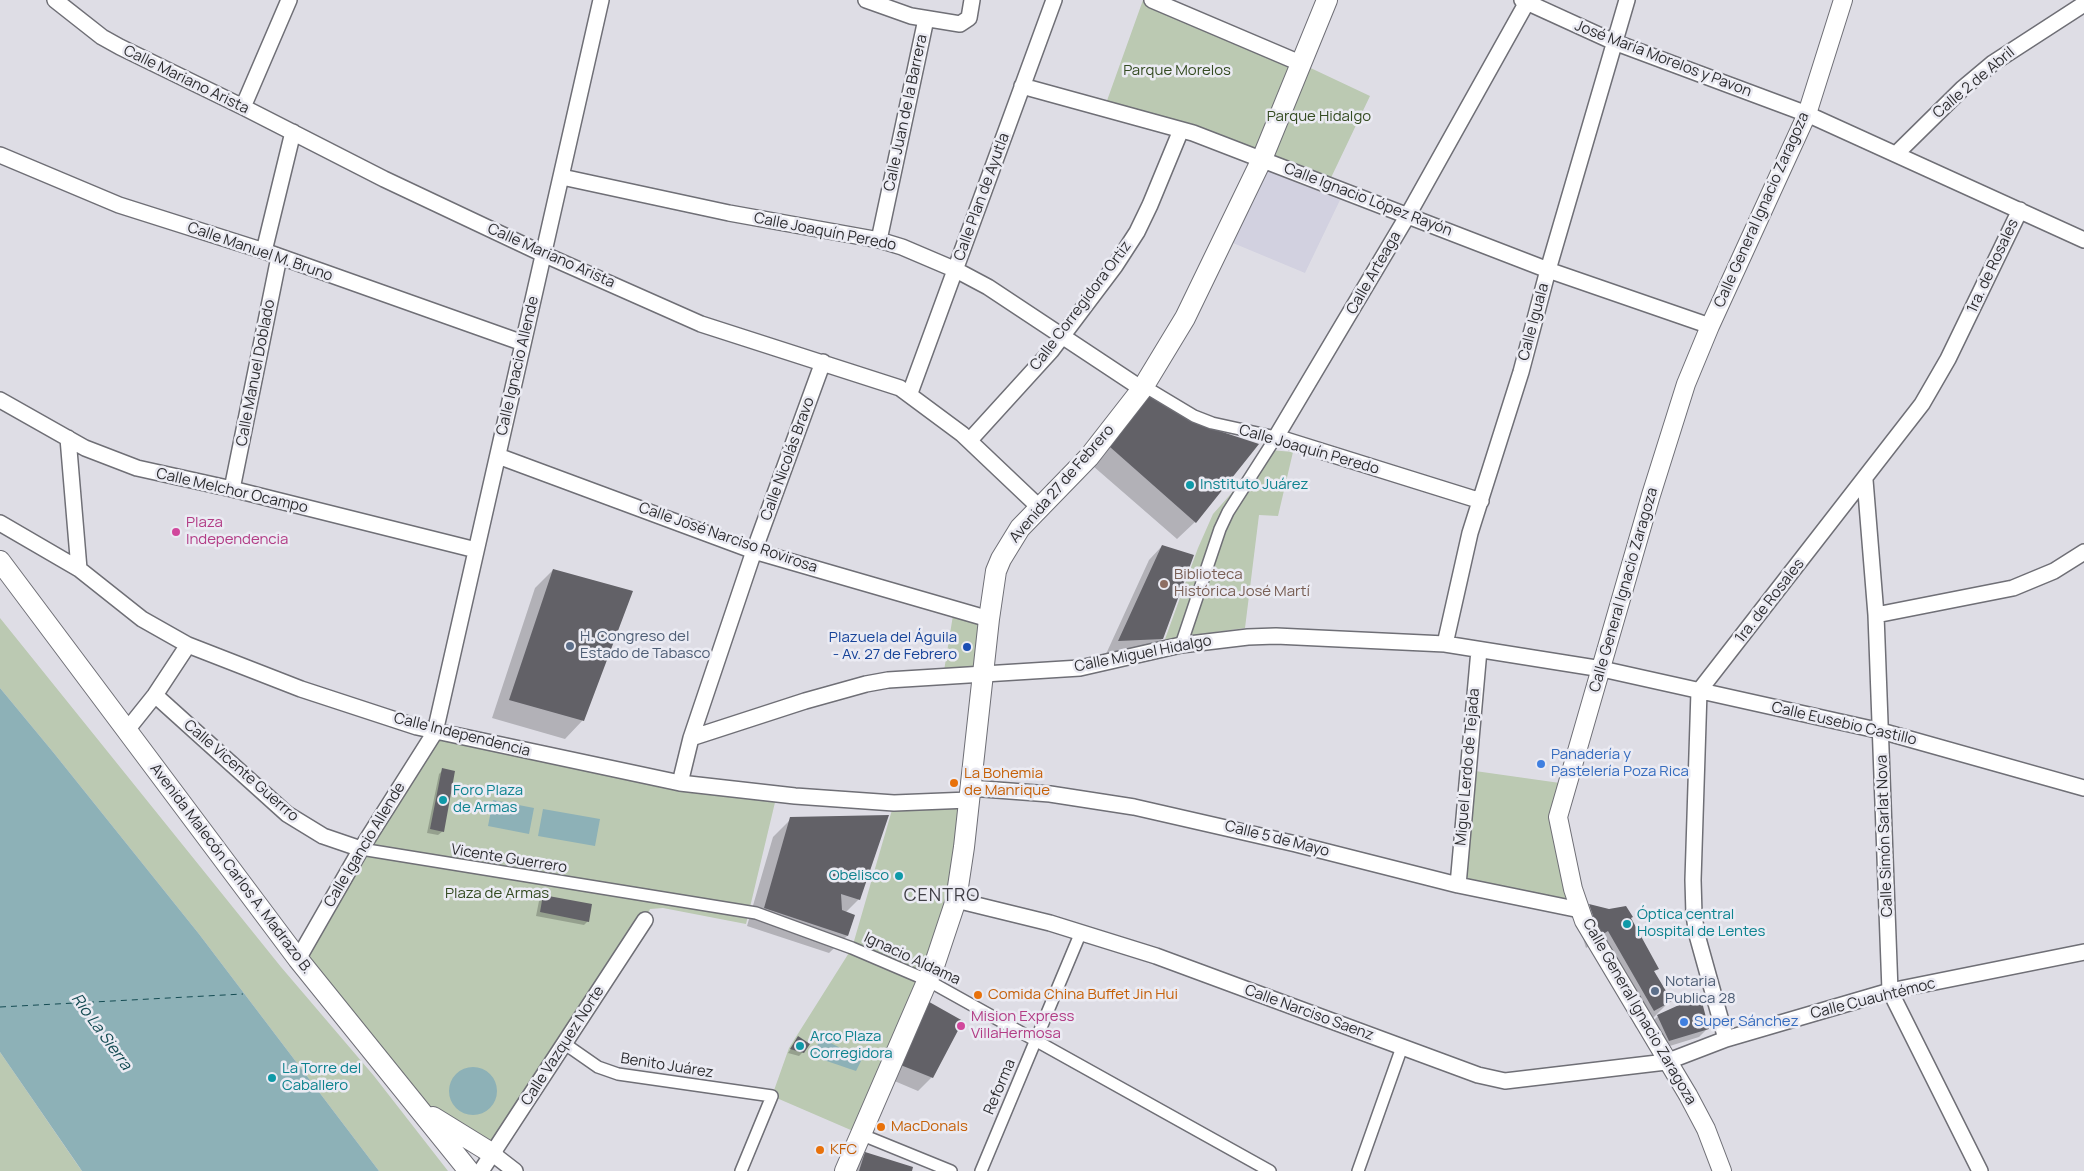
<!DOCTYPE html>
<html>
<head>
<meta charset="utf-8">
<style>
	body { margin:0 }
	canvas { display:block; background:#dedde5 }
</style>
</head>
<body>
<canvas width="2084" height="1171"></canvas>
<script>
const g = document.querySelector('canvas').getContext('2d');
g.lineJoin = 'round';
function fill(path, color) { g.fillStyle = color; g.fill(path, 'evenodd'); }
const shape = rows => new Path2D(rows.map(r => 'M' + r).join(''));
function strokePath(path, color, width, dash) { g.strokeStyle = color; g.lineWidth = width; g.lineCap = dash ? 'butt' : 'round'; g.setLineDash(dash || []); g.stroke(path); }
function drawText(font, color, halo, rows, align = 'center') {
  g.font = font + ' Manrope,sans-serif'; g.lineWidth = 5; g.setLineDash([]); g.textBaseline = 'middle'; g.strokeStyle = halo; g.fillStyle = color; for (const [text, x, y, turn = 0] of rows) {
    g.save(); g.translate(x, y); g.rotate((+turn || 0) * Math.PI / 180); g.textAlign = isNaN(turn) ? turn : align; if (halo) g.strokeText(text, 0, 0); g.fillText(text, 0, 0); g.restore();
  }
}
fill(shape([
	[1268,171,1340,200,1305,273,1233,243]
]), '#d2d1e0');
fill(shape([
	[1143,0,1152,0,1300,63,1370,96,1328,184,1104,109],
	[1270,450,1293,452,1278,516,1259,515,1245,628,1187,636,1164,642,1198,548,1213,514],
	[954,609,989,619,983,675,943,677],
	[0,618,281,967,374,1076,448,1171,379,1171,199,934,53,752,0,688],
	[435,732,777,794,746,924,663,908,650,909,645,920,493,1154,422,1111,298,959],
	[1468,770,1567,784,1560,809,1580,910,1458,885],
	[969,800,956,900,860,1134,772,1096,789,1048,852,948,894,803],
	[0,1052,79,1167,82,1171,0,1171]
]), '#bbc9b2');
fill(shape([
	[0,688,53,752,199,934,379,1171,82,1171,0,1052],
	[493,800,534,808,529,834,488,826],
	[543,809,600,819,595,846,538,836],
	[821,1038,862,1059,856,1071,812,1056],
	'449 1091a24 24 0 1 1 48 0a24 24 0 1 1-48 0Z'
]), '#8db1b7');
fill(shape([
	[1149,398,1195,522,1177,539,1093,466,1132,415],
	[1162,546,1162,639,1148,652,1106,654,1149,560],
	[553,570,631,592,582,721,565,739,492,718,535,588],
	[443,770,443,831,438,835,427,833,439,774],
	[791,819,859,899,845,913,847,936,829,953,747,926,773,837],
	[543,897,588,921,584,925,536,916,539,901],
	[1590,906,1630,918,1657,968,1653,972,1670,1001,1653,1018,1636,1028,1621,1000,1630,990,1600,940,1586,948,1577,919],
	[1690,1002,1708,1028,1699,1037,1660,1049,1649,1025,1657,1017],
	[911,1014,932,1077,918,1091,885,1077],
	[798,1038,803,1052,799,1056,788,1053],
	[865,1154,911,1171,850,1171,852,1167]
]), '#0003');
strokePath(shape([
	[0,1007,243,994]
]), '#154c53', 1, [6, 5]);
fill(shape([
	[1149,396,1192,422,1259,444,1196,523,1110,447],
	[1162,545,1194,555,1163,639,1118,641],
	[553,569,633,591,584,721,509,700],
	[442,768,455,771,444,832,430,829],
	[889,815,860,900,841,894,842,910,855,915,848,936,764,908,790,817],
	[543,895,592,904,589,922,540,912],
	[1589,904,1609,909,1626,906,1633,917,1631,918,1659,969,1654,971,1672,1001,1654,1011,1608,931,1600,936],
	[924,999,963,1021,933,1078,898,1064],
	[1690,1000,1694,1003,1702,1002,1709,1029,1669,1041,1657,1015],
	[798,1036,810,1044,804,1053,790,1049],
	[865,1152,913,1167,912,1171,859,1171]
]), '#626167');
const pedestrian = shape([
	[1144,386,1194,416,1212,423,1276,437,1228,512,1220,529,1181,645],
	[361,849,756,913,852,948,927,980,1270,1171],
	[565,1044,598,1067,618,1074,772,1096,741,1171],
	[860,1134,951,1171],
	[981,1171,1081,932],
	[1358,1171,1402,1047]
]);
const minor = shape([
	[55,0,102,37,120,47,243,107,384,179,543,254,701,324,900,388,962,434,1040,508],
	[866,0,911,16,960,24,969,18,972,0],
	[1152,0,1300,63],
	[1522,0,1614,42,1807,114,2084,240],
	[1022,86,1193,133,1548,270,1710,326],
	[243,107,289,0],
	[1896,154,1962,89,1993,63,2084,4],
	[0,155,119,205,264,251,523,343],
	[562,177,729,213,879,240,902,247,956,270,988,287,1142,389],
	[879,240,926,19],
	[264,251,293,132],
	[910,393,1054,0],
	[0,400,85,448,137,468,232,489,476,550],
	[68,438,79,569],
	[970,440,1051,351,1115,266,1137,232,1150,205,1181,130],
	[498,456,754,551,989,619],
	[1865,480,1876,615,1890,991,1980,1171],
	[232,489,279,257],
	[1481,501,1276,437,1408,215,1527,2],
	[0,523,79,569,142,619,188,645,301,689,417,727,680,783,795,796,894,803,969,800],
	[1876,615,2013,588,2054,571,2084,552],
	[1445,644,1470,533,1521,372,1548,270,1627,0],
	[155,695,287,814,323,836,361,849],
	[127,730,155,695,188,645],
	[691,738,805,701,866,684,888,680,1080,668,1181,645,1248,637,1276,636,1445,644,1602,669,1881,731,2084,788],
	[680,783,691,738,754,551,823,362],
	[970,788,1050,794,1134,807,1296,844,1458,885,1580,910],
	[1458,885,1479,650],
	[956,900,1050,923,1156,956,1478,1075,1505,1081,1666,1062,1726,1039,1890,991,2084,952],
	[298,959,361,849,435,732,601,0],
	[1726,1039,1697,935,1694,915,1693,880,1699,691,1922,404,1948,359,2020,210],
	[493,1154,515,1171],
	[481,1171,645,920]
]);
const tertiary = shape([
	[1722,1171,1706,1129,1688,1095,1584,921,1573,889,1558,817,1651,495,1686,384,1710,326,1807,114,1843,0]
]);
const secondary = shape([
	[0,561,298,959,469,1171],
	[433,1117,493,1154],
	[845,1171,935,963,956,900,964,847,989,619,996,571,1001,559,1020,528,1089,457,1142,389,1185,318,1262,159,1327,0]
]);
strokePath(pedestrian, '#6f6f76', 14);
strokePath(minor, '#6f6f76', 18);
strokePath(tertiary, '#6f6f76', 20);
strokePath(secondary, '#6f6f76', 22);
strokePath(pedestrian, '#fff', 11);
strokePath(minor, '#fff', 15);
strokePath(tertiary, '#fff', 18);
strokePath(secondary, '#fff', 20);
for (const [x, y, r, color] of [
	[1190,485,5,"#0f9aa8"],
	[176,532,5,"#d1479c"],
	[1164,584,5,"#8d6e63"],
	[570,646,5,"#5c6f8a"],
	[967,647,5,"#1a4fb4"],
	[1541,764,5,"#3f7fe0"],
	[954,783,5,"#e8710a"],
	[443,800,5,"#0f9aa8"],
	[899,876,5,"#0f9aa8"],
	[1627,924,5,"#0f9aa8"],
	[1655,991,5,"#5c6f8a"],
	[978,995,5,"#e8710a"],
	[1684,1022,5,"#3f7fe0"],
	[961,1026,5,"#d1479c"],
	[800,1046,5,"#0f9aa8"],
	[272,1078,5,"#0f9aa8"],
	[881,1127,5,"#e8710a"],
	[820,1150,5,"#e8710a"]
]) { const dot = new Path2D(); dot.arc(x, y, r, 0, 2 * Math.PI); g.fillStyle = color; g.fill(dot); strokePath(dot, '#ebebf3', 2); }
drawText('15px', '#2d2d30', '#ebebf3', [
	["José María Morelos y Pavon",1663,59,21],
	["Calle Mariano Arista",186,80,26],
	["Calle 2 de Abril",1974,83,-40],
	["Calle Juan de la Barrera",906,113,-78],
	["Calle Plan de Ayutla",982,197,-70],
	["Calle Ignacio López Rayón",1368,200,21],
	["Calle General Ignacio Zaragoza",1762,210,-66],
	["Calle Joaquín Peredo",825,232,11],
	["Calle Manuel M. Bruno",260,252,19],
	["Calle Mariano Arista",551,256,24],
	["1ra. de Rosales",1993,266,-65],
	["Calle Arteaga",1374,273,-60],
	["Calle Corregidora Ortiz",1081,306,-53],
	["Calle Iguala",1534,322,-75],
	["Calle Ignacio Allende",518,366,-77],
	["Calle Manuel Doblado",256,373,-79],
	["Calle Joaquín Peredo",1309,450,16],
	["Calle Nicolás Bravo",788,459,-70],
	["Avenida 27 de Febrero",1062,484,-49],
	["Calle Melchor Ocampo",232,491,13],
	["Calle José Narciso Rovirosa",728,538,19],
	["Calle General Ignacio Zaragoza",1624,590,-74],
	["1ra. de Rosales",1770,601,-52],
	["Calle Miguel Hidalgo",1143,654,-11],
	["Calle Eusebio Castillo",1844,724,13],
	["Calle Independencia",462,735,14],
	["Miguel Lerdo de Tejada",1468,767,-85],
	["Calle Vicente Guerrro",241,771,41],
	["Calle Simón Sarlat Nova",1885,836,-92],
	["Calle 5 de Mayo",1277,839,14],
	["Calle Igancio Allende",365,845,-59],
	["Vicente Guerrero",509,859,9],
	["Avenida Malecón Carlos A. Madrazo B.",231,869,53],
	["Ignacio Aldama",912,959,25],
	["Calle Cuauhtémoc",1873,999,-14],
	["Calle General Ignacio Zaragoza",1639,1012,60],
	["Calle Narciso Saenz",1309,1013,20],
	["Calle Vazquez Norte",563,1046,-57],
	["Benito Juárez",667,1066,9],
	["Reforma",1000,1087,-67]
]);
drawText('15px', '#344b21', '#ebebf3', [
	["Parque Morelos",1177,71],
	["Parque Hidalgo",1319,117],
	["Plaza de Armas",497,894]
]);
drawText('15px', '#0d838f', '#ebebf3', [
	["Instituto Juárez",1200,485],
	["Foro Plaza",453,791],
	["de Armas",453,808],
	["Obelisco",889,876,"right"],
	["Óptica central",1637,915],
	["Hospital de Lentes",1637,932],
	["Arco Plaza",810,1037],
	["Corregidora",810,1054],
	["La Torre del",282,1069],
	["Caballero",282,1086]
], 'left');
drawText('15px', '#b23c85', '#ebebf3', [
	["Plaza",186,523],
	["Independencia",186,540],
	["Mision Express",971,1017],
	["VillaHermosa",971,1034]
], 'left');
drawText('15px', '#785e54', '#ebebf3', [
	["Biblioteca",1174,575],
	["Histórica José Martí",1174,592]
], 'left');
drawText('15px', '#4e5e75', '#ebebf3', [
	["H. Congreso del",580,637],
	["Estado de Tabasco",580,654],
	["Notaria",1665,982],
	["Publica 28",1665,999]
], 'left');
drawText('15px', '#164399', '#ebebf3', [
	["Plazuela del Águila",957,638],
	["- Av. 27 de Febrero",957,655]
], 'right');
drawText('15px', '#366cbe', '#ebebf3', [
	["Panadería y",1551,755],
	["Pastelería Poza Rica",1551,772],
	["Super Sánchez",1694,1022]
], 'left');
drawText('15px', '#c56008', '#ebebf3', [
	["La Bohemia",964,774],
	["de Manrique",964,791],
	["Comida China Buffet Jin Hui",988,995],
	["MacDonals",891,1127],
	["KFC",830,1150]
], 'left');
drawText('italic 16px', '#154c53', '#ebebf3', [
	["Río La Sierra",101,1032,54]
]);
g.letterSpacing = '1px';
drawText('18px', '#403f46', '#ebebf3', [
	["CENTRO",942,896]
]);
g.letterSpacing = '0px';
</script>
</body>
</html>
